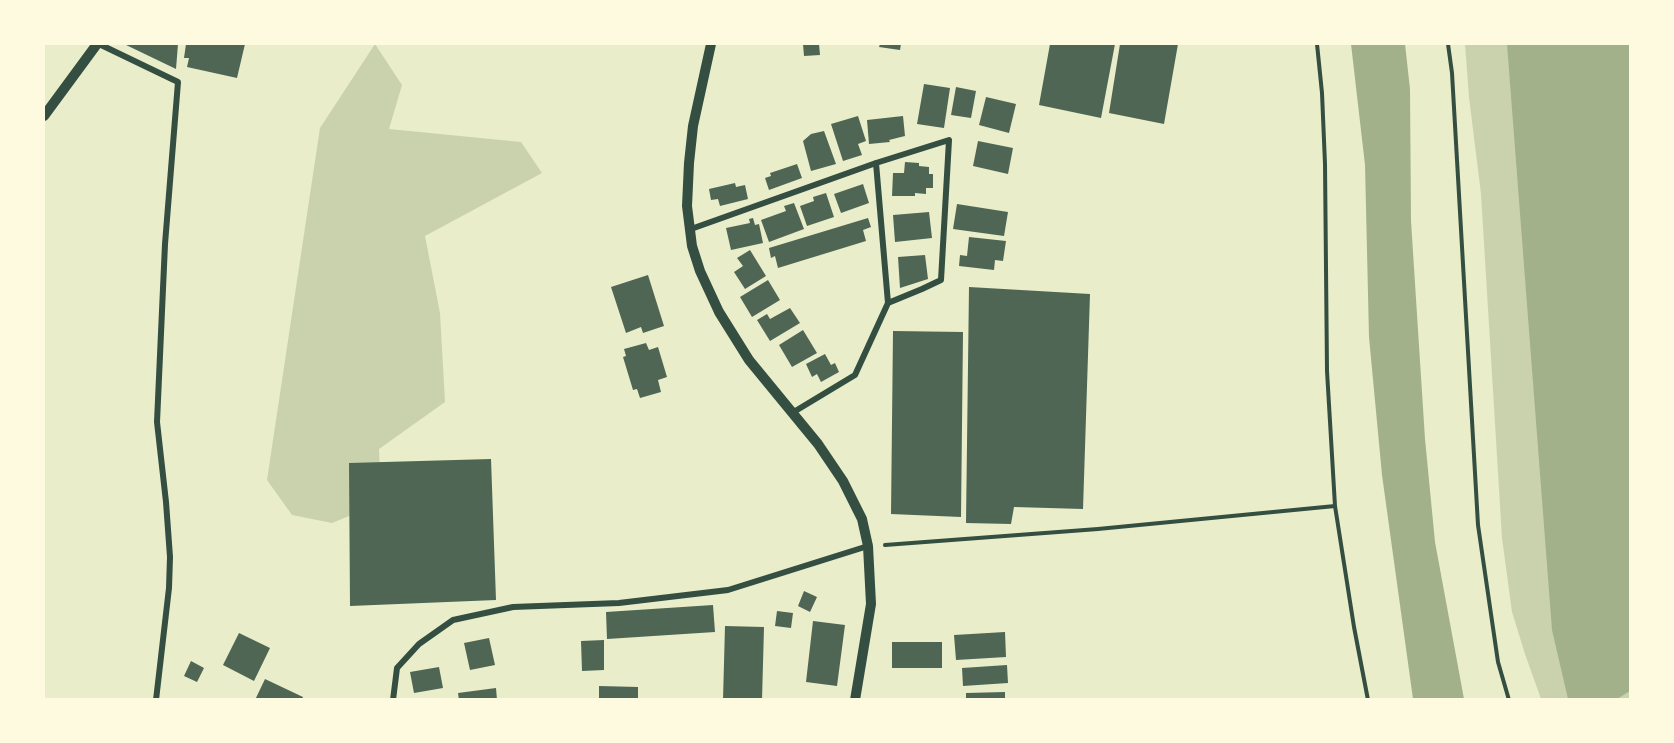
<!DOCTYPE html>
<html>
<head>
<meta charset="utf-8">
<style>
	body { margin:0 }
	#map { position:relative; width:1674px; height:743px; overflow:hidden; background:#e9edc9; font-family:Helvetica,sans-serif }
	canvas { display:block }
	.frame { position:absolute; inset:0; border:45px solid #fefae0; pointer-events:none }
</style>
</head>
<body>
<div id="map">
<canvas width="1674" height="743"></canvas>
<div class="frame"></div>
</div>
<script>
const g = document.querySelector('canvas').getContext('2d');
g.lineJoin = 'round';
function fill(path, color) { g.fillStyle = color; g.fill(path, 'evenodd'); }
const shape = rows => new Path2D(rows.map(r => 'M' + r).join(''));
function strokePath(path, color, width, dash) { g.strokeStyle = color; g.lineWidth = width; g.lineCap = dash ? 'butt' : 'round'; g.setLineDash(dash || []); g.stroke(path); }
fill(shape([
	[375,44,402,85,389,129,521,142,542,173,425,236,440,313,445,402,379,449,381,503,332,523,292,515,267,480,320,128],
	[1465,44,1630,44,1630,699,1541,699,1525,654,1512,612,1502,538,1481,194,1469,97]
]), '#cad2ad');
fill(shape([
	[1351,44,1405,44,1410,89,1411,221,1425,439,1435,542,1464,699,1413,699,1382,475,1369,337,1365,165],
	[1507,44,1630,44,1630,691,1617,699,1568,699,1552,630]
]), '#a3b18a');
fill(shape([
	[124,44,178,44,176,69],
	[186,44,245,44,237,78,187,67,189,58,184,58],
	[803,44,819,44,820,55,804,56],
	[880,44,901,44,900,50,879,47],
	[1050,44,1115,44,1101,118,1039,105],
	[1120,44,1178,44,1164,124,1109,113],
	[924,84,950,88,944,128,917,124],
	[956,87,976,91,971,118,951,115],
	[986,97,1016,104,1009,133,979,125],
	[858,116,866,141,858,144,862,155,843,161,831,124],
	[903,116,905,136,889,140,890,142,869,144,867,120],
	[824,131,836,164,811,171,803,141,811,134],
	[978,141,1013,148,1008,174,973,166],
	[905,162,919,163,919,166,929,167,929,174,933,174,933,188,926,188,926,194,915,193,915,196,892,196,893,173,904,173],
	[797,164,802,178,769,190,765,178,771,176,770,173],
	[735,183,736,187,745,185,748,199,720,206,718,199,711,200,709,189],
	[863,184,869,203,841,213,834,194],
	[826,193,834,217,807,226,800,206,814,201,813,197],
	[794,203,804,229,769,242,761,220,786,211,784,206],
	[957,204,1008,212,1004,236,953,229],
	[929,212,932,238,895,242,893,215],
	[753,218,755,225,759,224,763,243,731,250,726,228,750,223,749,219],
	[868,218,871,227,863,230,866,241,778,268,775,256,771,258,769,248],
	[969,237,1006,241,1003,261,995,260,994,270,959,266,960,255,967,256],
	[750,250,766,276,745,289,734,272,743,266,737,258],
	[925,255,928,279,900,288,898,257],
	[648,275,664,326,643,333,641,327,626,333,611,287],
	[768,280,780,300,752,317,740,297],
	[969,287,1090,294,1083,509,1014,507,1011,524,966,523],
	[790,308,800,323,770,341,757,320,767,314,770,319],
	[803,330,817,353,792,367,779,345],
	[893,331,963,332,961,517,891,514],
	[646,343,649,350,658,347,667,377,658,380,661,392,640,398,637,389,633,390,623,357,626,356,624,349],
	[825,354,831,365,835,363,839,372,821,382,817,374,812,377,806,364],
	[491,459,496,600,350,606,349,463],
	[804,591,817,597,810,612,798,606],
	[713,605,715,632,607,639,606,612],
	[777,611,793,613,791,628,775,626],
	[813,621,845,625,837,686,806,682],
	[725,626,764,627,762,700,723,700],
	[1005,632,1006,657,956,660,954,635],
	[239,633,270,648,254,681,223,665],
	[489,638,495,665,470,670,464,643],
	[604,640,604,670,582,671,581,641],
	[892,642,942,642,942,668,892,668],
	[191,661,204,668,197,682,184,676],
	[1007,665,1008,683,963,686,962,668],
	[439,667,443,688,414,693,410,672],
	[265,679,303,697,302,700,255,700],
	[599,686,638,687,638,700,599,700],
	[496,688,497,700,459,700,458,693],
	[1005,692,1005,700,966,700,966,693]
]), '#4f6655');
strokePath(shape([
	[1317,44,1322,93,1325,164,1327,371,1335,506,1354,627,1368,700],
	[1448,44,1452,73,1478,525,1498,662,1509,700],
	[885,545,1098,529,1335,506]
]), '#344e41', 4);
strokePath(shape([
	[99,44,178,82,165,244,157,422,166,502,170,557,169,588,156,700],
	[876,163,888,303],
	[691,229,876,163,949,140,941,280,922,289,888,303,855,375,792,413],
	[393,700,397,668,419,644,453,620,513,607,619,603,728,590,868,546]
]), '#344e41', 6);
strokePath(shape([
	[711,44,693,126,689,163,687,206,692,246,700,271,719,312,749,360,818,444,843,481,862,519,868,546,871,604,855,700],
	[44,116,97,44]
]), '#344e41', 10);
</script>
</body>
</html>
